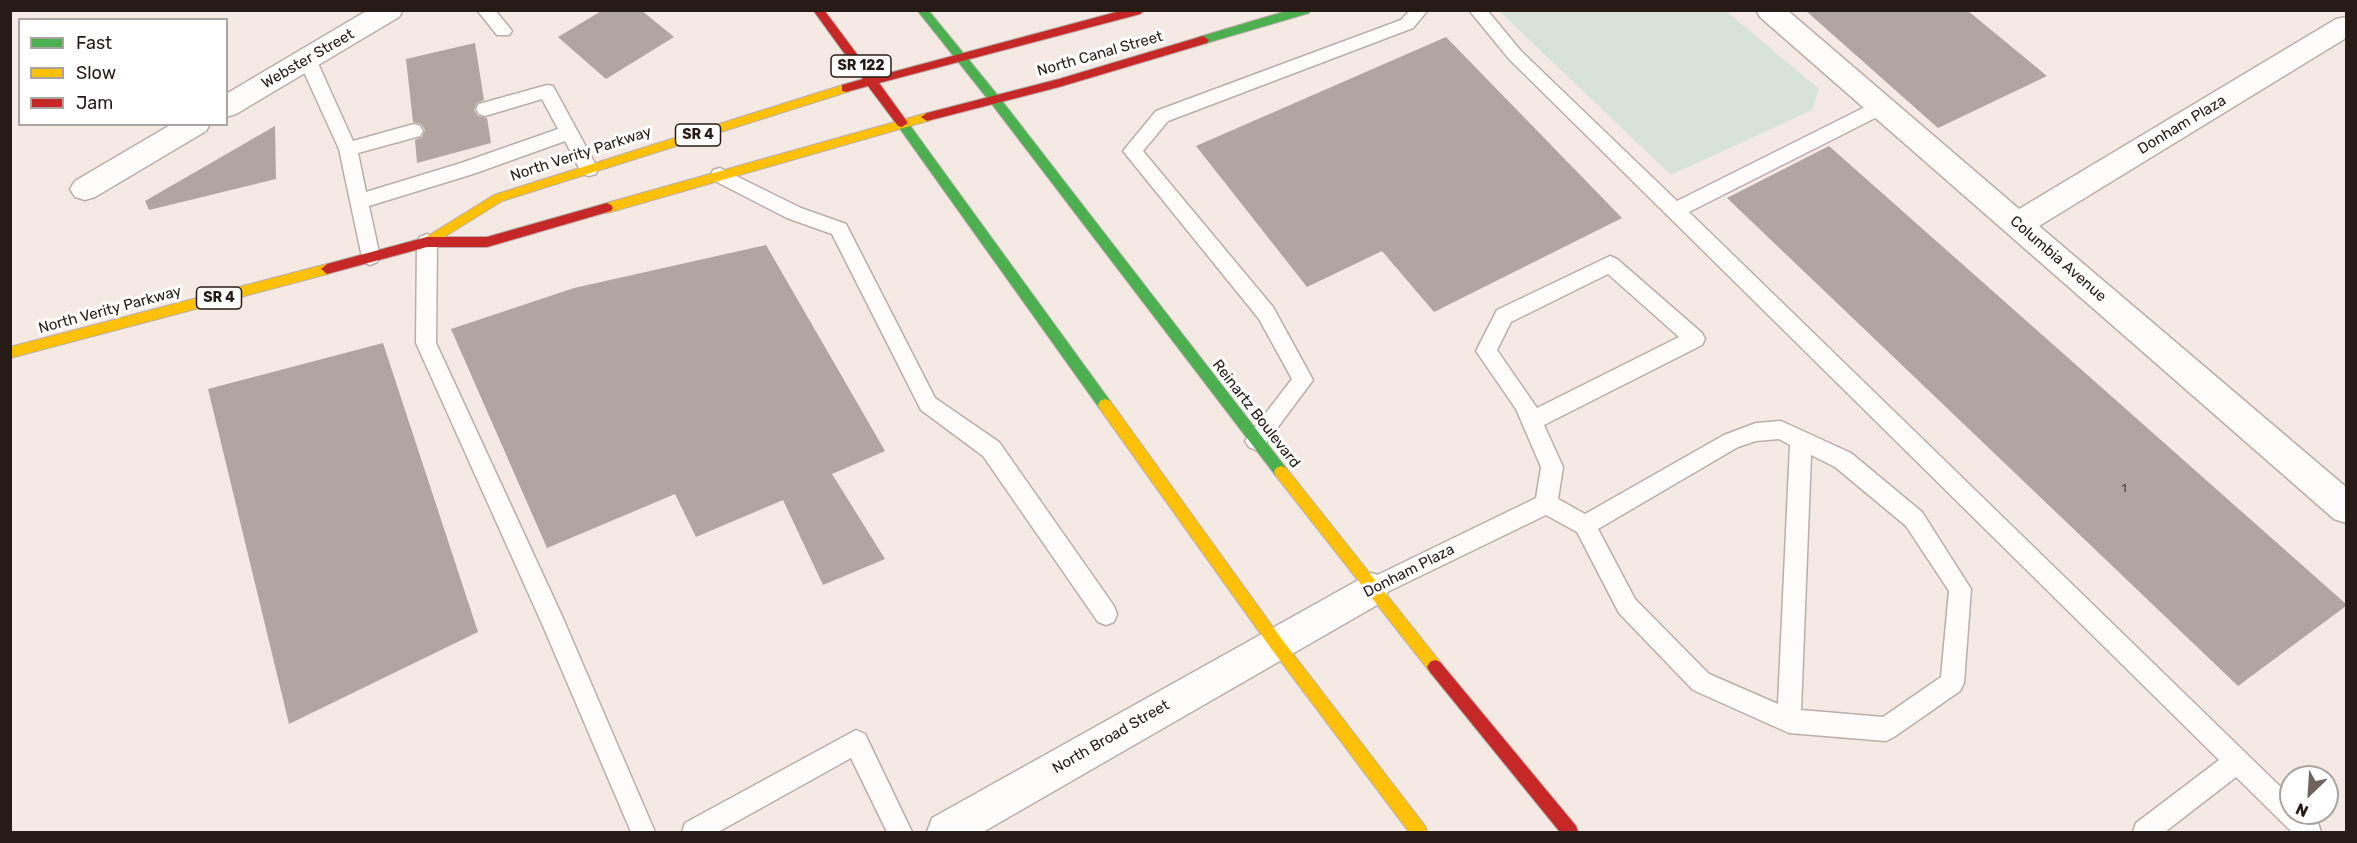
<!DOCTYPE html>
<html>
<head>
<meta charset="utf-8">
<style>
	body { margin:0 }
	#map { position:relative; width:2357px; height:843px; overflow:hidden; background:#f5e9e4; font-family:Rubik,sans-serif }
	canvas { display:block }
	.frame { position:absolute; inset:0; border:12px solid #281b15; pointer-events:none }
	.legend { position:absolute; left:18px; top:18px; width:210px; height:108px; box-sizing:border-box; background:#fff; border:2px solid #a9a4a1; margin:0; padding:8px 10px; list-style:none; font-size:18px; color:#281b15 }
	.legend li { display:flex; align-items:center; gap:12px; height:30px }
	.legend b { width:30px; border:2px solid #a9a4a1 }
	.north { position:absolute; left:2279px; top:765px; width:60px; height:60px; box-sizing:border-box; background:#fff; border:2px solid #a9a4a1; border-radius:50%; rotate:205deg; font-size:16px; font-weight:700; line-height:24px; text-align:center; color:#281b15 }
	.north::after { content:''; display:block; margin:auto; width:21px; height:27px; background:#70635d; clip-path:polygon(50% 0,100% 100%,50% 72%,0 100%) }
</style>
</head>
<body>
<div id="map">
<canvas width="2357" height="843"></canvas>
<div class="frame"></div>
<ul class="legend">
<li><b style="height:8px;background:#4caf50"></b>Fast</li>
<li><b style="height:8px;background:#ffc107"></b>Slow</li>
<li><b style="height:8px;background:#c62828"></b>Jam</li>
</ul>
<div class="north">N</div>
</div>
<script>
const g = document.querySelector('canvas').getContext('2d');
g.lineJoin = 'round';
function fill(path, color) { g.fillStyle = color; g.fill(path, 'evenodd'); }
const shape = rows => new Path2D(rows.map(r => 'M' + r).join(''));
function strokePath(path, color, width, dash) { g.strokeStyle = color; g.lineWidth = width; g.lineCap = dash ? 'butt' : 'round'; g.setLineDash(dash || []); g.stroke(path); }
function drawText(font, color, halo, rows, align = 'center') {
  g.font = font + ' Rubik,sans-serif'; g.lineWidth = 6; g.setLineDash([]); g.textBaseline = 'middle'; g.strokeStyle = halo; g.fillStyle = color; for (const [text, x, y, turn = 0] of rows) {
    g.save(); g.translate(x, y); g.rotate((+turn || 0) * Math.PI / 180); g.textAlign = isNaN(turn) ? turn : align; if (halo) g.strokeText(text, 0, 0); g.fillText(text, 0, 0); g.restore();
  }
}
fill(shape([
	[1499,11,1726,11,1819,89,1812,110,1671,175]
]), '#d8e3d8');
fill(shape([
	[603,10,641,10,674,37,606,79,558,37],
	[1805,10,1967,10,2047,76,1938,128],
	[1446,37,1622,218,1434,312,1382,251,1307,287,1196,146],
	[475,43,484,100,477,103,474,110,478,116,487,118,491,143,417,163,415,140,422,137,425,130,421,124,413,122,406,59],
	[275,126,276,179,149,210,145,201],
	[1829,146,2346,604,2346,606,2238,686,1727,198],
	[766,245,885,451,832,474,885,559,823,585,783,500,696,537,675,494,547,548,451,329,574,288],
	[383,343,478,632,289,724,208,389]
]), '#b1a5a0');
const lane = shape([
	[477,10,495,10,512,31,509,35,497,35,477,10],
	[1410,10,1428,10,1413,28,1168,121,1143,151,1273,307,1313,380,1263,447,1256,450,1249,447,1245,441,1249,435,1292,379,1259,319,1123,151,1156,111,1401,20,1410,10],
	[1469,10,1487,10,1521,51,1677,201,1875,102,1887,102,1890,107,1887,112,1689,212,2291,797,2291,813,2307,813,2318,823,2321,832,2292,832,2236,777,2165,832,2133,832,2136,823,2219,760,1509,59,1469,10],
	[307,53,313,55,316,59,353,141,414,124,420,126,423,131,420,136,358,153,366,192,461,163,558,129,542,99,485,116,479,114,476,109,479,104,547,85,553,86,598,169,596,174,589,176,582,174,565,141,473,174,369,206,380,257,377,262,370,265,363,262,339,149,298,59,301,55,307,53],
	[720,168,801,208,846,224,935,398,999,442,1114,606,1117,614,1114,622,1106,625,1098,622,983,456,921,410,832,234,787,218,713,180,711,175,713,170,720,168],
	[427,234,434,237,437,242,436,343,562,616,655,832,631,832,543,626,416,343,417,242,420,237,427,234],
	[1610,256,1617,259,1702,333,1705,339,1702,345,1544,425,1563,467,1558,499,1585,514,1724,435,1756,423,1781,421,1851,453,1922,512,1971,589,1964,683,1960,691,1894,737,1886,741,1789,733,1693,690,1619,613,1577,532,1546,515,1379,596,1371,599,1363,596,1360,589,1363,582,1536,498,1541,467,1516,409,1476,351,1497,310,1610,256],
	[1608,274,1679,337,1537,408,1497,350,1511,322,1608,274],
	[1779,439,1790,445,1778,704,1709,674,1635,599,1598,529,1738,447,1756,441,1779,439],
	[1811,455,1835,467,1906,526,1949,591,1941,677,1883,717,1801,710,1811,455],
	[856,730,865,734,912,832,887,832,851,758,718,832,682,832,685,823,856,730]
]);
const street = shape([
	[368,10,403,10,399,17,236,114,226,117,226,94,368,10],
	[1756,10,1787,10,2019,209,2336,19,2346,17,2346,38,2039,226,2346,487,2346,523,2334,519,1760,17,1756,10],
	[172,124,210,124,206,131,95,197,85,200,75,197,70,189,75,181,172,124],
	[1371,573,1384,577,1389,589,1384,601,983,832,927,832,932,818,1371,573]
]);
const fast = shape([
	[917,10,928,10,999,97,1286,468,1288,472,1286,476,1281,478,1276,476,991,103,917,10],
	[1290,10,1310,10,1309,13,1203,44,1197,40,1199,37,1290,10],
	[902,119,906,120,1110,401,1112,405,1110,409,1100,409,898,126,896,123,898,120,902,119]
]);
const slow = shape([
	[846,84,850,85,850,91,502,201,431,245,427,247,421,242,423,239,494,195,846,84],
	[927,113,933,117,931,120,607,213,601,208,607,203,927,113],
	[327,264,333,269,331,273,10,358,10,347,327,264],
	[1105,399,1110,401,1280,637,1425,826,1427,832,1409,832,1270,647,1100,409,1098,405,1100,401,1105,399],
	[1281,466,1286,468,1440,662,1443,667,1440,672,1435,674,1430,672,1276,476,1274,472,1276,468,1281,466]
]);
const jam = shape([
	[813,10,824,10,874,77,1124,10,1145,10,1140,14,879,83,908,123,902,127,898,126,868,86,846,92,842,91,842,85,863,79,813,10],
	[1203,36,1209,40,1207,43,1059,87,927,121,921,117,927,113,1059,79,1203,36],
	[607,203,611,205,613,208,611,211,487,247,427,247,327,274,321,269,327,264,427,237,487,237,607,203],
	[1435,660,1440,662,1576,826,1578,832,1560,832,1430,672,1427,667,1430,662,1435,660]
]);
strokePath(lane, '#b9aea9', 3);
strokePath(street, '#b9aea9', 3);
strokePath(fast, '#b9aea9', 2);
strokePath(slow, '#b9aea9', 2);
strokePath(jam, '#b9aea9', 2);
fill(lane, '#fefcfb');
fill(street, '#fefcfb');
fill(fast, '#4caf50');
fill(slow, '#ffc107');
fill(jam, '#c62828');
drawText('12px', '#4a3e38', null, [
	["1",2124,489]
]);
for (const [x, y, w] of [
	[861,66,60],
	[698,135,45],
	[219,298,45]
]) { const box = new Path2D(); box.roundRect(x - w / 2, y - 11, w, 22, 4.5); g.fillStyle = '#fff'; g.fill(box); strokePath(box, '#281b15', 1.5); }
drawText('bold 14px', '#281b15', null, [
	["SR 122",861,66],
	["SR 4",698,135],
	["SR 4",219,298]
]);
drawText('15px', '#281b15', '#fff', [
	["North Canal Street",1100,54,-16],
	["Webster Street",308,59,-30],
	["Donham Plaza",2182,125,-31],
	["North Verity Parkway",581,154,-18],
	["Columbia Avenue",2058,259,41],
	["North Verity Parkway",110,310,-15],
	["Reinartz Boulevard",1256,414,52],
	["Donham Plaza",1409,571,-27],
	["North Broad Street",1111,737,-30]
]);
</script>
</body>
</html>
